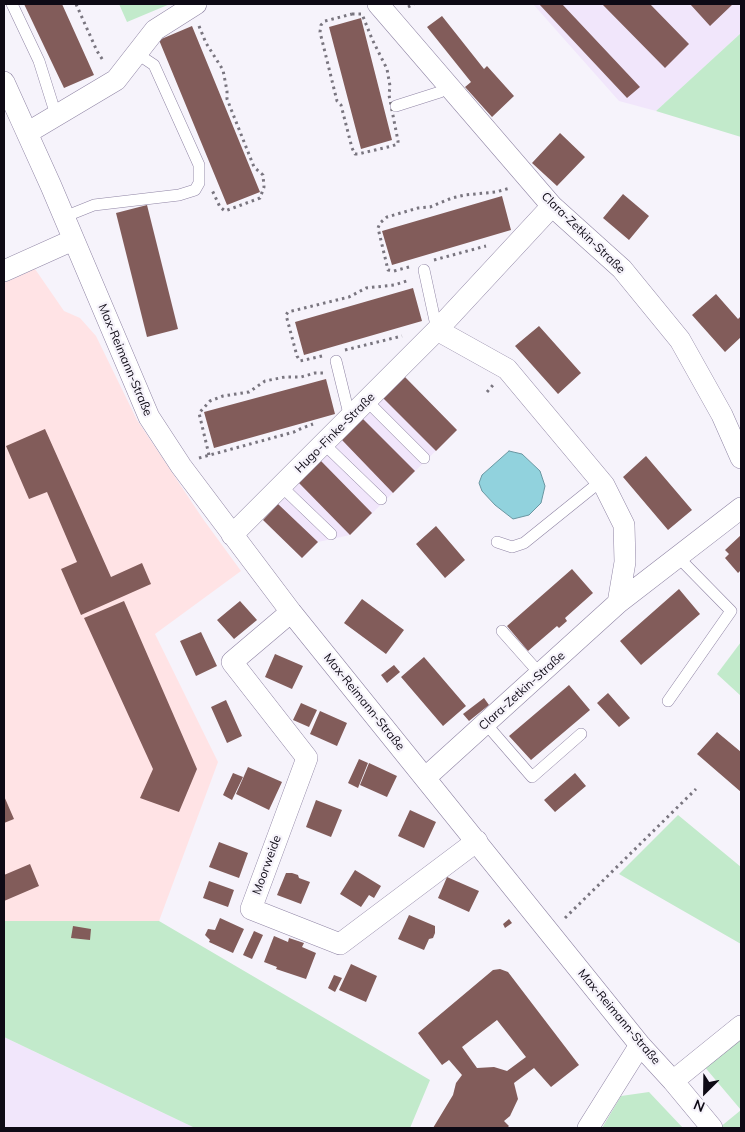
<!DOCTYPE html>
<html>
<head>
<meta charset="utf-8">
<style>
	body { margin:0 }
	#map { position:relative; width:745px; height:1132px; overflow:hidden; background:#f6f3fb; font-family:Mulish,sans-serif }
	canvas { display:block }
	.frame { position:absolute; inset:0; border:5px solid #0e0a15; pointer-events:none }
	.north { position:absolute; left:680px; top:1067px; width:50px; height:50px; -webkit-text-stroke:4px #f6f3fb; paint-order:stroke; rotate:203deg; font-size:14px; font-weight:700; line-height:20px; text-align:center; color:#0e0a15 }
	.north::after { content:''; display:block; margin:auto; width:18px; height:22px; background:#0e0a15; clip-path:polygon(50% 0,100% 100%,50% 72%,0 100%) }
</style>
</head>
<body>
<div id="map">
<canvas width="745" height="1132"></canvas>
<div class="frame"></div>
<div class="north">N</div>
</div>
<script>
const g = document.querySelector('canvas').getContext('2d');
g.lineJoin = 'round';
function fill(path, color) { g.fillStyle = color; g.fill(path, 'evenodd'); }
const shape = rows => new Path2D(rows.map(r => 'M' + r).join(''));
function strokePath(path, color, width, dash) { g.strokeStyle = color; g.lineWidth = width; g.lineCap = dash ? 'butt' : 'round'; g.setLineDash(dash || []); g.stroke(path); }
function drawText(font, color, halo, rows, align = 'center') {
  g.font = font + ' Mulish,sans-serif'; g.lineWidth = 4.5; g.setLineDash([]); g.textBaseline = 'middle'; g.strokeStyle = halo; g.fillStyle = color; for (const [text, x, y, turn = 0] of rows) {
    g.save(); g.translate(x, y); g.rotate((+turn || 0) * Math.PI / 180); g.textAlign = isNaN(turn) ? turn : align; if (halo) g.strokeText(text, 0, 0); g.fillText(text, 0, 0); g.restore();
  }
}
fill(shape([
	[35,269,64,311,80,318,96,336,137,420,203,519,241,571,155,634,218,762,159,921,4,921,4,283]
]), '#ffe3e5');
fill(shape([
	[533,4,741,4,741,33,656,111,619,101],
	[405,377,457,430,350,535,318,542,302,558,263,520],
	[4,1037,195,1128,4,1128]
]), '#f1e6fb');
fill(shape([
	[119,4,170,4,127,22],
	[741,33,741,137,656,111],
	[741,642,741,696,717,674],
	[678,815,741,867,741,944,619,874],
	[4,921,159,921,430,1080,410,1128,195,1128,4,1037],
	[741,1034,741,1128,719,1128,741,1110,703,1065],
	[649,1092,683,1128,602,1128,621,1096]
]), '#c2eacb');
const water = shape([
	[509,451,522,454,540,471,545,486,541,503,529,515,513,519,495,505,482,491,479,483,482,475,509,451]
]);
fill(water, '#91d2dd');
strokePath(water, '#6a96a1', 1);
fill(shape([
	[24,4,62,4,94,75,64,88],
	[539,4,562,4,640,87,627,98],
	[602,4,650,4,689,44,665,68],
	[690,4,733,4,710,26],
	[442,16,484,69,487,66,514,96,492,117,465,87,471,82,427,27],
	[361,18,392,140,361,149,329,27],
	[192,26,260,192,227,205,159,40],
	[560,133,585,157,557,186,532,163],
	[623,194,649,216,629,240,603,218],
	[502,196,511,230,392,265,382,231],
	[147,205,178,329,147,337,116,213],
	[413,288,422,321,304,355,295,322],
	[716,294,738,319,741,316,741,337,725,352,692,315],
	[539,326,581,373,558,394,515,346],
	[405,377,457,430,436,451,383,398],
	[326,379,335,414,214,448,204,412],
	[363,419,415,471,393,493,342,440],
	[45,429,111,577,142,563,151,584,81,615,61,569,77,562,47,492,29,499,6,446],
	[646,456,692,510,668,530,623,477],
	[321,461,372,513,350,535,299,483],
	[278,504,318,542,302,558,263,520],
	[436,526,465,560,445,578,416,544],
	[741,535,741,570,738,573,725,558,729,554,725,550],
	[572,569,593,593,565,618,567,621,559,628,557,626,528,651,507,626],
	[679,589,700,614,641,665,620,641],
	[362,599,404,630,386,654,344,623],
	[124,601,197,769,179,812,140,798,153,769,84,618],
	[240,601,257,620,234,639,217,620],
	[201,632,217,666,196,676,180,641],
	[275,654,303,666,292,689,265,677],
	[424,657,466,706,443,726,401,677],
	[394,665,400,672,387,683,381,675],
	[569,685,590,710,531,760,509,736],
	[608,693,630,718,619,727,597,703],
	[484,698,489,705,469,721,463,714],
	[226,700,242,736,227,743,211,707],
	[301,703,317,710,309,727,293,720],
	[320,711,347,723,337,746,310,734],
	[717,732,741,752,741,792,697,754],
	[359,759,368,763,358,788,348,783],
	[369,763,397,776,387,797,360,785],
	[248,767,282,782,269,810,236,794],
	[233,773,243,777,232,800,223,795],
	[575,773,586,786,555,812,544,800],
	[4,796,14,819,4,823],
	[316,800,342,810,331,837,306,827],
	[410,810,436,822,424,848,398,836],
	[219,842,248,853,239,878,209,867],
	[30,864,39,886,4,901,4,875],
	[355,870,381,886,374,898,369,895,361,907,340,894],
	[286,873,292,873,298,875,299,878,310,882,301,904,277,895],
	[447,877,479,891,469,912,438,898],
	[209,881,234,890,228,907,203,898],
	[409,915,435,926,435,933,433,938,429,939,424,950,398,939],
	[220,918,244,929,233,953,209,942,210,940,205,935,208,929,215,930],
	[509,919,512,923,505,928,503,924],
	[73,926,91,929,90,940,71,938],
	[254,931,263,935,252,959,243,955],
	[274,936,288,942,289,938,304,943,302,947,316,953,306,979,276,969,277,967,264,962],
	[351,964,377,976,366,1002,339,990],
	[500,969,508,972,579,1065,551,1087,534,1068,514,1083,518,1099,510,1116,504,1121,509,1126,507,1128,433,1128,453,1095,456,1083,462,1075,449,1060,442,1065,418,1033,493,970],
	[497,1020,526,1057,507,1071,494,1067,477,1068,462,1047],
	[334,975,342,978,335,992,328,988]
]), '#825c5a');
const service = shape([
	[12,4,39,61,56,115],
	[396,106,440,92,449,86],
	[64,217,94,205,179,195,195,190,199,183,199,165,154,65,136,53],
	[424,270,437,330],
	[336,361,350,418],
	[367,401,424,458],
	[324,444,381,499],
	[282,487,331,534],
	[497,542,512,547,524,543,601,481],
	[502,631,541,675],
	[668,701,731,611,678,557],
	[486,724,532,777,581,734]
]);
const minor = shape([
	[378,4,552,206,622,269,680,340,722,415,741,458],
	[4,82,51,186,149,417,181,466,291,612,640,1045,673,1081,712,1128],
	[27,133,116,80,155,30,196,4],
	[4,271,73,240],
	[437,330,507,369,604,485,624,525,625,562,618,603],
	[232,535,437,330,552,206],
	[291,612,232,662,307,758,251,909,340,944,477,841],
	[425,778,618,603,741,508],
	[673,1081,741,1026],
	[588,1128,640,1045]
]);
strokePath(service, '#8f84a4', 12);
strokePath(minor, '#8f84a4', 22);
strokePath(shape([
	[76,4,97,51,104,62],
	[408,7,414,4],
	[352,14,362,14,372,39,387,69,390,86,389,95,398,141,398,144,392,146,358,154,355,154,352,148,341,105,337,101,320,32,321,25,325,21,352,14],
	[199,26,206,43,223,70,227,91,227,99,254,167,263,175,264,187,260,198,225,211,220,207,212,190],
	[434,260,486,246],
	[409,267,394,271,388,270,378,228,380,223,387,217,418,208,430,207,452,198,465,195,496,192,510,188],
	[345,350,402,336],
	[322,356,300,361,297,356,286,315,288,312,349,297,366,288,394,285,410,280],
	[487,392,493,385],
	[209,455,199,413,210,401,223,396,249,392,265,381,285,377,301,377,315,373,325,373],
	[199,458,294,432,300,429,313,424],
	[565,918,696,789]
]), '#79757f', 3, [2.5, 4]);
strokePath(service, '#fff', 11);
strokePath(minor, '#fff', 21);
drawText('12px', '#0e0a15', '#f6f3fb', [
	["Clara-Zetkin-Straße",583,233,44],
	["Max-Reimann-Straße",125,360,67],
	["Hugo-Finke-Straße",335,433,-45],
	["Clara-Zetkin-Straße",522,691,-42],
	["Max-Reimann-Straße",364,702,51],
	["Moorweide",267,865,-70],
	["Max-Reimann-Straße",619,1017,50]
]);
</script>
</body>
</html>
